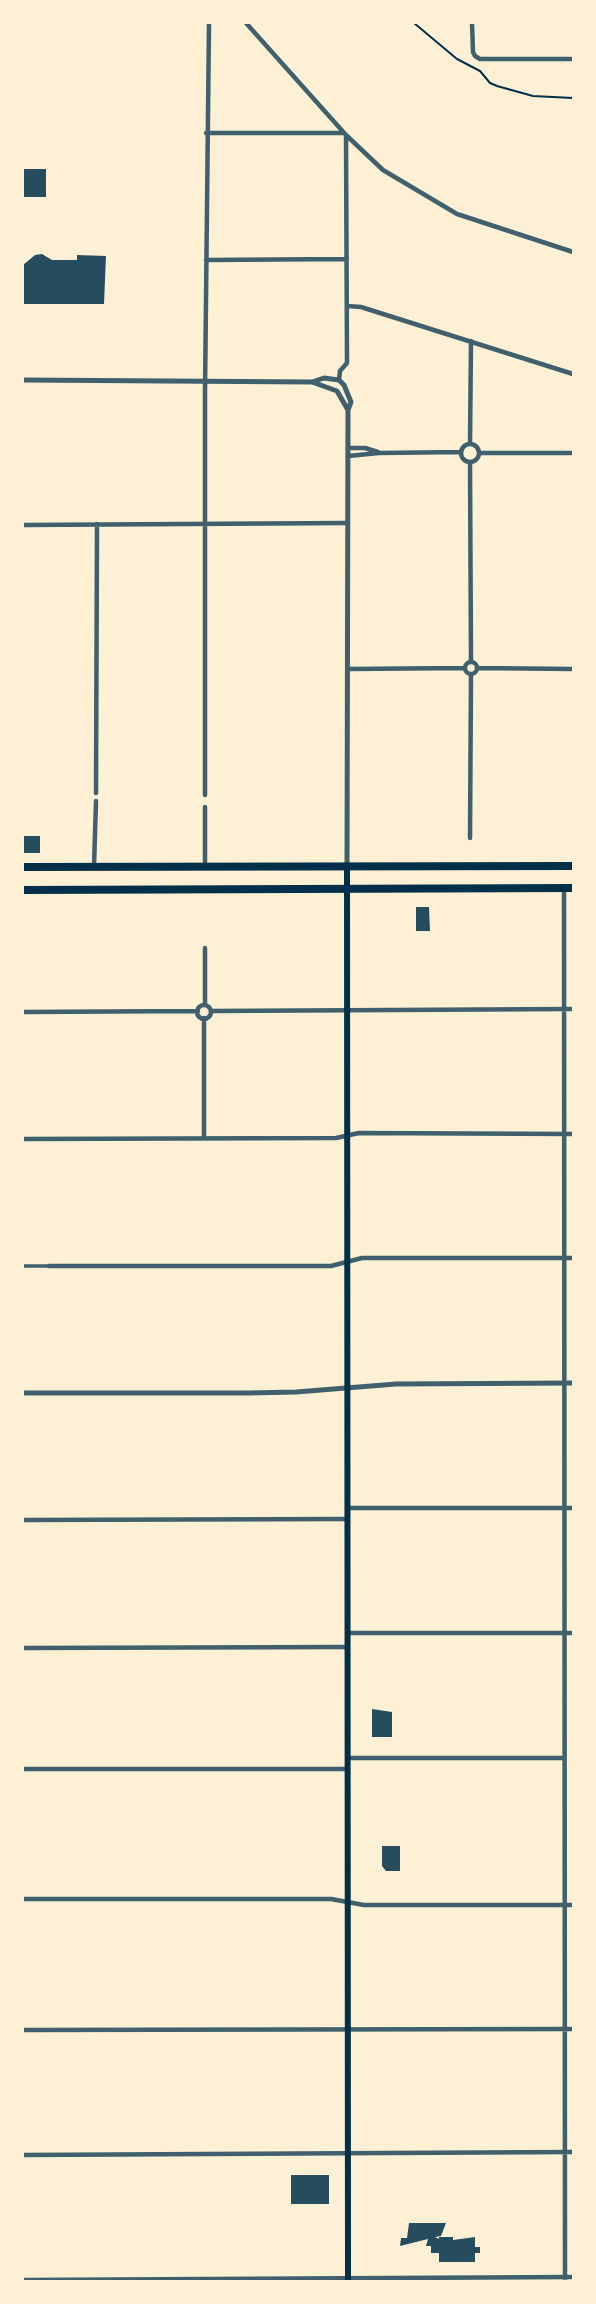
<!DOCTYPE html>
<html>
<head>
<meta charset="utf-8">
<style>
	body { margin:0 }
	#map { position:relative; width:596px; height:2304px; overflow:hidden; background:#fdf0d5; font-family:Bitter,serif }
	canvas { display:block }
	.frame { position:absolute; inset:0; border:24px solid #fdf0d5; pointer-events:none }
</style>
</head>
<body>
<div id="map">
<canvas width="596" height="2304"></canvas>
<div class="frame"></div>
</div>
<script>
const g = document.querySelector('canvas').getContext('2d');
g.lineJoin = 'round';
function fill(path, color) { g.fillStyle = color; g.fill(path, 'evenodd'); }
const shape = rows => new Path2D(rows.map(r => 'M' + r).join(''));
function strokePath(path, color, width, dash) { g.strokeStyle = color; g.lineWidth = width; g.lineCap = dash ? 'butt' : 'round'; g.setLineDash(dash || []); g.stroke(path); }
fill(shape([
	[23,169,46,169,46,197,23,197],
	[42,254,52,260,77,260,77,255,106,256,104,304,23,304,23,265,35,255],
	[23,836,40,836,40,853,23,853],
	[416,907,429,907,430,931,416,931],
	[372,1709,392,1712,392,1737,372,1737],
	[382,1846,400,1846,400,1871,386,1871,382,1866],
	[291,2175,329,2175,329,2204,291,2204],
	[409,2223,446,2223,441,2236,435,2237,439,2239,439,2237,453,2237,453,2240,475,2237,475,2247,480,2247,480,2253,475,2253,475,2262,439,2262,439,2253,431,2253,431,2246,426,2246,428,2239,400,2246,401,2238,407,2238]
]), '#264d5e');
strokePath(shape([
	[414,23,457,59,480,71,490,83,497,86,533,96,573,98]
]), '#003049', 2);
strokePath(shape([
	[23,1266,49,1266]
]), '#3f606c', 3.5);
strokePath(shape([
	[246,23,346,135,383,170,457,214,573,252],
	[472,23,473,52,475,56,480,59,573,59],
	[206,133,343,133],
	[206,260,347,259],
	[347,306,361,307,573,374],
	[339,380,340,371,347,363,346,136],
	[470,444,471,341],
	'461 453a9 9 0 1 1 18 0a9 9 0 1 1-18 0Z',
	[348,448,365,448,378,452],
	[479,453,573,453],
	[348,456,379,453,461,452],
	[470,462,471,662],
	[23,525,348,523],
	'465 668a6 6 0 1 1 12 0a6 6 0 1 1-12 0Z',
	[477,668,573,669],
	[348,669,465,668],
	[96,793,97,524],
	[205,795,205,392,209,23],
	[470,838,471,674],
	[205,866,205,807],
	[94,867,96,801],
	[564,889,565,2281],
	[205,948,205,1005],
	'197 1012a7 7 0 1 1 14 0a7 7 0 1 1-14 0Z',
	[211,1011,573,1009],
	[23,1012,198,1011],
	[204,1138,204,1018],
	[23,1139,336,1138,359,1133,573,1134],
	[49,1266,331,1266,362,1258,573,1258],
	[348,1508,573,1508],
	[23,1520,347,1519],
	[348,1633,573,1633],
	[23,1648,347,1647],
	[348,1758,564,1758],
	[23,1769,348,1769],
	[23,1899,331,1899,364,1905,573,1905],
	[23,2030,573,2029],
	[23,2155,573,2152],
	[23,2280,573,2277]
]), '#3f606c', 4.5);
strokePath(shape([
	[23,380,312,382,324,378,339,380,344,385,351,402,348,410,347,866],
	[312,382,337,391,348,410],
	[23,1393,249,1393,296,1392,396,1384,573,1383]
]), '#3f606c', 5);
strokePath(shape([
	[347,866,348,2281]
]), '#003049', 6);
strokePath(shape([
	[23,867,573,866],
	[23,890,573,888]
]), '#003049', 8);
</script>
</body>
</html>
